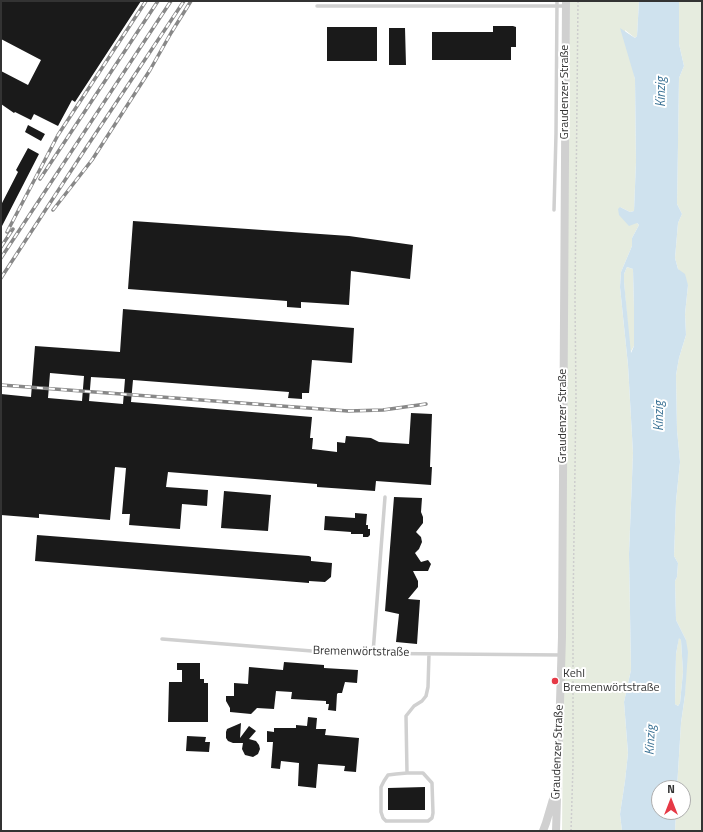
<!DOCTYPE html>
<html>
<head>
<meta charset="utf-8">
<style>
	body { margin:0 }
	#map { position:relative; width:703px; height:832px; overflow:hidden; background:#fff; font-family:"Titillium Web",sans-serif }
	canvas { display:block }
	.frame { position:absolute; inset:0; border:2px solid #333; pointer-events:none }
	.north { position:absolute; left:651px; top:780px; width:40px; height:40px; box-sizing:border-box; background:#fff; border:1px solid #adadad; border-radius:50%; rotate:0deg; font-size:11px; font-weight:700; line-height:16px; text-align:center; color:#333 }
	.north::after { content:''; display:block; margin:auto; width:14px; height:18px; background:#e63946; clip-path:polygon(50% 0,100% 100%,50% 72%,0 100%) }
</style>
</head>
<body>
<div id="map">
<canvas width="703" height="832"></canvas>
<div class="frame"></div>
<div class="north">N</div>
</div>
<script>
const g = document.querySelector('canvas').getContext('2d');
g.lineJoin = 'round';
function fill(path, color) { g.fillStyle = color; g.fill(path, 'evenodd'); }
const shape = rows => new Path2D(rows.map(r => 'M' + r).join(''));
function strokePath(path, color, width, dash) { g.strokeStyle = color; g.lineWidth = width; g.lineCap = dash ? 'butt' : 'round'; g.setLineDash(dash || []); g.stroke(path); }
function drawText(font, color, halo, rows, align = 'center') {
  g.font = font + ' "Titillium Web",sans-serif'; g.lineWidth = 4; g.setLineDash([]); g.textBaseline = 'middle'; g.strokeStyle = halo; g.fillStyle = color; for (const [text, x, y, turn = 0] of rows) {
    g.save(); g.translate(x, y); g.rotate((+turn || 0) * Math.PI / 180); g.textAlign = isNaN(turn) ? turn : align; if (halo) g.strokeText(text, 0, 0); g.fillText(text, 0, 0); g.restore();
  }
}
fill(shape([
	[570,1,639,1,637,36,635,38,625,30,635,79,636,162,634,211,630,212,620,207,639,225,632,238,632,246,621,272,620,287,628,365,633,453,629,554,631,670,624,702,628,753,625,781,620,814,622,831,562,831],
	[679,1,702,1,702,831,675,831,676,812,683,812,683,788,677,788,681,723,685,695,686,640,676,620,675,581,677,577,678,563,674,556,676,501,680,462,677,430,676,375,679,358,686,335,685,314,688,285,678,269,675,258,678,223,682,214,677,204,679,78,684,66,679,44],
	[627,267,633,269,634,308,634,346,630,353,624,282,624,274],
	[679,637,681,640,683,672,680,703,678,706,675,704,676,654]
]), '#e6ecdf');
fill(shape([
	[639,1,679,1,679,44,684,66,679,78,678,145,677,204,682,214,678,223,675,258,678,269,685,274,688,285,685,314,686,335,679,358,676,375,677,430,680,462,676,501,674,556,678,563,677,577,675,581,676,620,686,640,688,652,685,695,681,723,677,788,659,788,659,812,676,812,675,831,622,831,620,814,625,781,628,753,624,702,631,670,629,554,633,453,628,365,620,287,621,272,632,246,632,238,639,225,637,223,629,226,619,215,618,209,620,207,630,212,634,211,636,162,635,79,620,28,635,38,637,36],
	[627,267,633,269,634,308,634,346,631,353,624,282,624,274],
	[679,638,681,640,683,672,680,703,678,706,675,704,676,654]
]), '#cfe2ee');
fill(shape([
	[1,1,141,1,75,102,72,100,58,126,34,114,31,120,15,112,14,113,1,104,1,71,28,85,41,60,1,39],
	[493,26,513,26,516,27,516,47,511,47,511,60,432,60,432,32,493,32],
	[327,27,377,27,377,61,327,61],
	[389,28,405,28,406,65,389,65],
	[28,125,45,134,41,141,25,132],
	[28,148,39,154,1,228,1,205,18,172,16,170],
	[133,221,349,236,413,245,410,279,351,271,349,305,301,302,301,308,287,307,287,301,128,289],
	[123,309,354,328,352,363,312,360,309,393,302,393,302,399,288,398,289,392,133,380,131,402,312,417,310,438,313,438,312,449,337,452,337,442,345,443,346,436,371,438,379,442,409,444,411,413,432,414,430,467,432,467,431,485,376,481,375,491,317,487,317,484,168,472,166,487,208,490,207,506,182,504,180,529,129,525,130,514,122,514,126,468,115,467,110,520,39,514,39,518,1,515,1,394,31,397,35,346,120,352],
	[50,373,84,376,82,401,48,398],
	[91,377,125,379,123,404,89,401],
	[224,491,271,495,268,531,221,528],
	[394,497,422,498,421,512,423,517,423,523,416,532,421,537,422,542,419,549,415,553,421,562,428,560,431,564,428,571,413,571,418,581,418,587,408,599,420,600,417,644,396,642,399,614,385,611],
	[355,513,367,514,366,525,368,525,368,529,370,529,370,535,368,537,363,537,363,534,351,534,351,532,324,530,325,516,355,518],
	[37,535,309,556,311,557,311,561,332,563,331,577,325,582,309,581,309,583,35,561],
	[284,662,324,665,324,668,358,670,357,683,345,682,342,693,338,693,337,694,336,711,328,710,329,704,326,704,326,701,291,699,292,692,276,691,274,709,257,708,251,714,230,712,230,708,226,701,226,696,234,696,234,683,248,684,249,667,283,670],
	[177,663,200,663,200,679,204,679,204,683,208,683,208,722,168,722,169,682,182,682,182,670,177,670],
	[308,717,317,718,316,729,326,729,325,735,359,738,356,772,344,771,345,766,318,764,316,788,298,786,299,763,281,761,280,769,271,768,273,742,267,742,267,731,274,732,274,728,296,728,296,725,307,726],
	[241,723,240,738,249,726,256,731,249,739,256,741,259,745,260,749,258,754,253,757,245,755,242,749,243,743,233,743,228,741,226,738,226,732,227,729],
	[187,736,206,737,205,742,210,742,209,752,186,751],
	[425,787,425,810,388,810,388,788]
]), '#1a1a1a');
strokePath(shape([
	[571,831,573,765,573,606,576,397,575,301,578,1]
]), '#cdcdcd', 1.5, [2, 2]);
strokePath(shape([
	[317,6,566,6],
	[554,210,556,134,557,1],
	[162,639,337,653,561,655],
	[373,653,385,497],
	[407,773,396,774,388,775,384,781,381,787,381,812,383,818,386,821,428,821,432,818,433,813,432,783,423,773,407,773,406,716,414,706,422,701,426,696,428,687,429,654]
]), '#d0d0d0', 3.5);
strokePath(shape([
	[543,831,546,823,554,796],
	[556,831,562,637,566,1]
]), '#d0d0d0', 8);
const rail = shape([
	[40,179,158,1],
	[53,210,92,160,150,70,171,33,191,1],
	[7,232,58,135,146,1],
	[1,247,13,229],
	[1,258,171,1],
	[1,278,86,148,184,1],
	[1,385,348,411,383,410,426,404]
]);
strokePath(rail, '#888', 3.5);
strokePath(rail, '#fff', 2, [6]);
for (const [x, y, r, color] of [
	[555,681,4,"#e63946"]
]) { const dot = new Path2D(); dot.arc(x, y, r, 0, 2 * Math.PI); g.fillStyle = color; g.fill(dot); strokePath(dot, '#fff', 1.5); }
drawText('12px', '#333', '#fff', [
	["Graudenzer Straße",565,92,-90],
	["Graudenzer Straße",563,416,-90],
	["Bremenwörtstraße",361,652,1],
	["Graudenzer Straße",558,752,-88]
]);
drawText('12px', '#333', '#fff', [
	["Kehl",563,674],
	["Bremenwörtstraße",563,688]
], 'left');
drawText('italic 13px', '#3f7597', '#fff', [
	["Kinzig",662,92,-90],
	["Kinzig",660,416,-90],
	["Kinzig",651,740,-87]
]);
</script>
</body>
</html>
